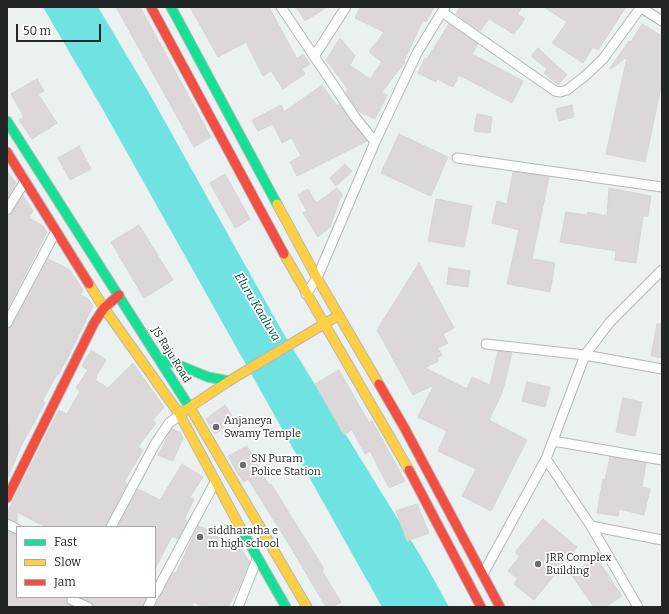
<!DOCTYPE html>
<html>
<head>
<meta charset="utf-8">
<style>
	body { margin:0 }
	#map { position:relative; width:669px; height:614px; overflow:hidden; background:#ebf0f0; font-family:Bitter,serif }
	canvas { display:block }
	.frame { position:absolute; inset:0; border:8px solid #232626; pointer-events:none }
	.legend { position:absolute; left:16px; top:526px; width:140px; height:72px; box-sizing:border-box; background:#fff; border:1px solid #a7a8a8; margin:0; padding:5px 7px; list-style:none; font-size:12px; color:#232626 }
	.legend li { display:flex; align-items:center; gap:8px; height:20px }
	.legend b { width:20px; border:1px solid #a7a8a8 }
	.scale { position:absolute; left:16px; top:24px; width:85px; height:18px; box-sizing:border-box; border:2px solid #232626; border-top:0; padding-left:5px; font-size:12px; line-height:14px; white-space:nowrap; color:#232626; -webkit-text-stroke:3px #fff; paint-order:stroke }
</style>
</head>
<body>
<div id="map">
<canvas width="669" height="614"></canvas>
<div class="frame"></div>
<ul class="legend">
<li><b style="height:5px;background:#16e098"></b>Fast</li>
<li><b style="height:5px;background:#ffcf43"></b>Slow</li>
<li><b style="height:5px;background:#f24e42"></b>Jam</li>
</ul>
<div class="scale">50 m</div>
</div>
<script>
const g = document.querySelector('canvas').getContext('2d');
g.lineJoin = 'round';
function fill(path, color) { g.fillStyle = color; g.fill(path, 'evenodd'); }
const shape = rows => new Path2D(rows.map(r => 'M' + r).join(''));
function strokePath(path, color, width, dash) { g.strokeStyle = color; g.lineWidth = width; g.lineCap = dash ? 'butt' : 'round'; g.setLineDash(dash || []); g.stroke(path); }
function drawText(font, color, halo, rows, align = 'center') {
  g.font = font + ' Bitter,serif'; g.lineWidth = 3.5; g.setLineDash([]); g.textBaseline = 'middle'; g.strokeStyle = halo; g.fillStyle = color; for (const [text, x, y, turn = 0] of rows) {
    g.save(); g.translate(x, y); g.rotate((+turn || 0) * Math.PI / 180); g.textAlign = isNaN(turn) ? turn : align; if (halo) g.strokeText(text, 0, 0); g.fillText(text, 0, 0); g.restore();
  }
}
fill(shape([
	[43,7,98,7,149,93,282,331,423,560,449,607,382,607,102,108]
]), '#6ee3e2');
const building = shape([
	[116,7,140,7,211,137,194,147,116,7],
	[190,7,269,7,297,59,303,54,310,64,302,69,305,74,283,89,271,71,263,76,246,42,218,57,190,7],
	[296,7,327,7,305,21,296,7],
	[360,7,434,7,426,22,423,20,404,61,405,62,382,92,387,95,375,119,358,111,346,93,348,89,326,60,340,38,355,56,350,65,370,79,382,62,369,52,384,32,355,18,360,7],
	[460,7,522,7,518,14,525,19,514,34,489,19,480,31,456,14,460,7],
	[544,7,626,7,598,50,593,47,583,63,552,43,567,22,544,7],
	[449,24,478,44,472,54,523,81,512,103,459,75,453,87,437,79,436,82,418,73,425,58,427,59,449,24],
	[642,24,662,36,662,83,645,162,606,154,627,57,611,69,610,68,629,41,631,42,642,24],
	[538,48,567,75,558,85,544,73,547,69,531,56,538,48],
	[37,79,44,91,38,94,57,123,32,139,19,120,24,117,11,94,37,79],
	[322,85,337,106,339,104,367,141,297,176,290,162,301,156,292,138,282,143,273,124,258,131,252,120,281,105,284,112,322,85],
	[572,105,574,117,559,121,556,109,572,105],
	[477,114,492,117,490,133,474,131,477,114],
	[399,134,448,157,431,196,381,173,399,134],
	[79,146,91,169,70,180,58,158,79,146],
	[345,164,352,171,336,186,330,178,345,164],
	[7,171,16,183,7,199,7,171],
	[513,172,549,177,532,259,555,263,550,292,507,284,519,230,492,223,497,201,507,204,513,172],
	[225,174,250,219,235,228,210,183,225,174],
	[337,188,343,196,340,198,330,227,318,237,303,213,307,211,298,195,308,189,316,203,337,188],
	[609,188,651,196,648,216,643,216,636,263,615,260,616,251,560,242,566,212,587,215,588,212,607,216,609,188],
	[23,196,33,211,29,218,43,226,47,232,7,310,7,216,12,213,23,196],
	[436,199,472,206,464,247,428,241,436,199],
	[139,225,173,280,144,298,111,242,139,225],
	[48,259,70,270,83,290,80,295,88,299,93,306,67,359,58,375,57,374,43,400,45,403,22,444,8,477,7,329,12,326,48,259],
	[419,263,454,328,443,334,448,343,438,348,442,355,437,358,438,361,425,368,467,389,472,377,490,385,498,351,512,353,502,393,489,420,527,440,491,511,462,496,476,469,438,451,447,431,418,417,434,385,413,395,377,330,419,263],
	[449,268,470,271,468,287,447,284,449,268],
	[657,324,662,324,662,358,651,356,657,324],
	[91,350,106,360,96,376,97,377,95,380,108,388,133,363,164,407,152,421,156,423,138,447,143,450,124,482,127,483,105,527,46,527,17,512,17,522,7,518,7,513,59,410,67,414,80,391,76,388,88,370,82,366,91,350],
	[339,370,369,423,372,421,405,481,389,488,370,451,365,454,352,430,344,435,315,384,339,370],
	[527,382,550,387,545,407,522,401,527,382],
	[623,398,642,402,635,436,616,432,623,398],
	[225,405,234,419,215,434,206,419,225,405],
	[172,429,180,432,183,438,173,461,158,455,172,429],
	[247,446,269,485,271,484,324,569,322,571,341,602,333,607,326,607,290,546,248,479,243,482,228,456,247,446],
	[610,457,646,463,642,487,650,489,644,515,619,509,618,516,597,513,603,479,605,480,610,457],
	[182,464,203,477,190,497,194,499,184,520,187,521,178,539,172,536,155,569,155,527,118,527,138,489,160,500,182,464],
	[417,504,429,533,407,541,396,511,417,504],
	[543,519,577,547,534,600,514,584,518,579,508,571,520,556,515,552,543,519],
	[198,526,214,532,213,535,241,548,249,562,239,587,228,607,203,607,194,602,192,607,155,607,173,572,176,573,198,526],
	[7,531,17,535,17,597,67,597,67,603,73,607,7,607,7,531],
	[596,557,622,596,606,607,594,607,571,574,596,557],
	[80,597,146,597,142,607,94,607,91,602,80,597]
]);
fill(building, '#dcd7d8');
strokePath(building, '#d4d5d5', 1);
const street = shape([
	[281,7,355,117,375,142],
	[640,7,662,21],
	[442,12,555,91,560,92,567,90,585,76,603,59,641,7],
	[315,55,346,7],
	[457,158,662,187],
	[7,210,25,181],
	[306,294,317,278,375,142,417,53,445,7],
	[7,323,56,231],
	[486,344,585,355,662,369],
	[553,441,662,460],
	[546,459,591,526,638,607],
	[7,524,17,529],
	[591,526,662,540],
	[111,527,155,444,169,423,180,415],
	[483,574,546,459,585,355,610,322,662,270],
	[155,594,215,482],
	[72,600,88,607],
	[148,607,153,597],
	[238,607,257,559]
]);
const fast = shape([
	[171,7,277,204],
	[7,121,192,411],
	[157,356,208,377,229,381],
	[240,527,286,607]
]);
const slow = shape([
	[277,204,317,278,379,384],
	[284,254,409,470],
	[89,284,104,308,180,415,240,527],
	[192,411,307,607],
	[181,413,229,381,339,315]
]);
const jam = shape([
	[151,7,284,254],
	[7,152,89,284],
	[379,384,404,427,500,607],
	[409,470,481,607],
	[7,498,94,323,104,308,119,295]
]);
strokePath(street, '#b4b8b8', 11);
strokePath(fast, '#b4b8b8', 11);
strokePath(slow, '#b4b8b8', 11);
strokePath(jam, '#b4b8b8', 11);
strokePath(street, '#fcfdfd', 9);
strokePath(fast, '#16e098', 9);
strokePath(slow, '#ffcf43', 9);
strokePath(jam, '#f24e42', 9);
for (const [x, y, r, color] of [
	[216,427,4,"#696d6d"],
	[243,465,4,"#696d6d"],
	[200,537,4,"#696d6d"],
	[538,564,4,"#696d6d"]
]) { const dot = new Path2D(); dot.arc(x, y, r, 0, 2 * Math.PI); g.fillStyle = color; g.fill(dot); strokePath(dot, '#fff', 1.5); }
drawText('11px', '#232626', '#fff', [
	["JS Raju Road",171,355,58]
]);
drawText('11px', '#232626', '#fff', [
	["Anjaneya",224,421],
	["Swamy Temple",224,434],
	["SN Puram",251,459],
	["Police Station",251,472],
	["siddharatha e",208,531],
	["m high school",208,544],
	["JRR Complex",546,558],
	["Building",546,571]
], 'left');
drawText('italic 12px', '#004948', '#fff', [
	["Eluru Kaaluva",257,307,59]
]);
</script>
</body>
</html>
